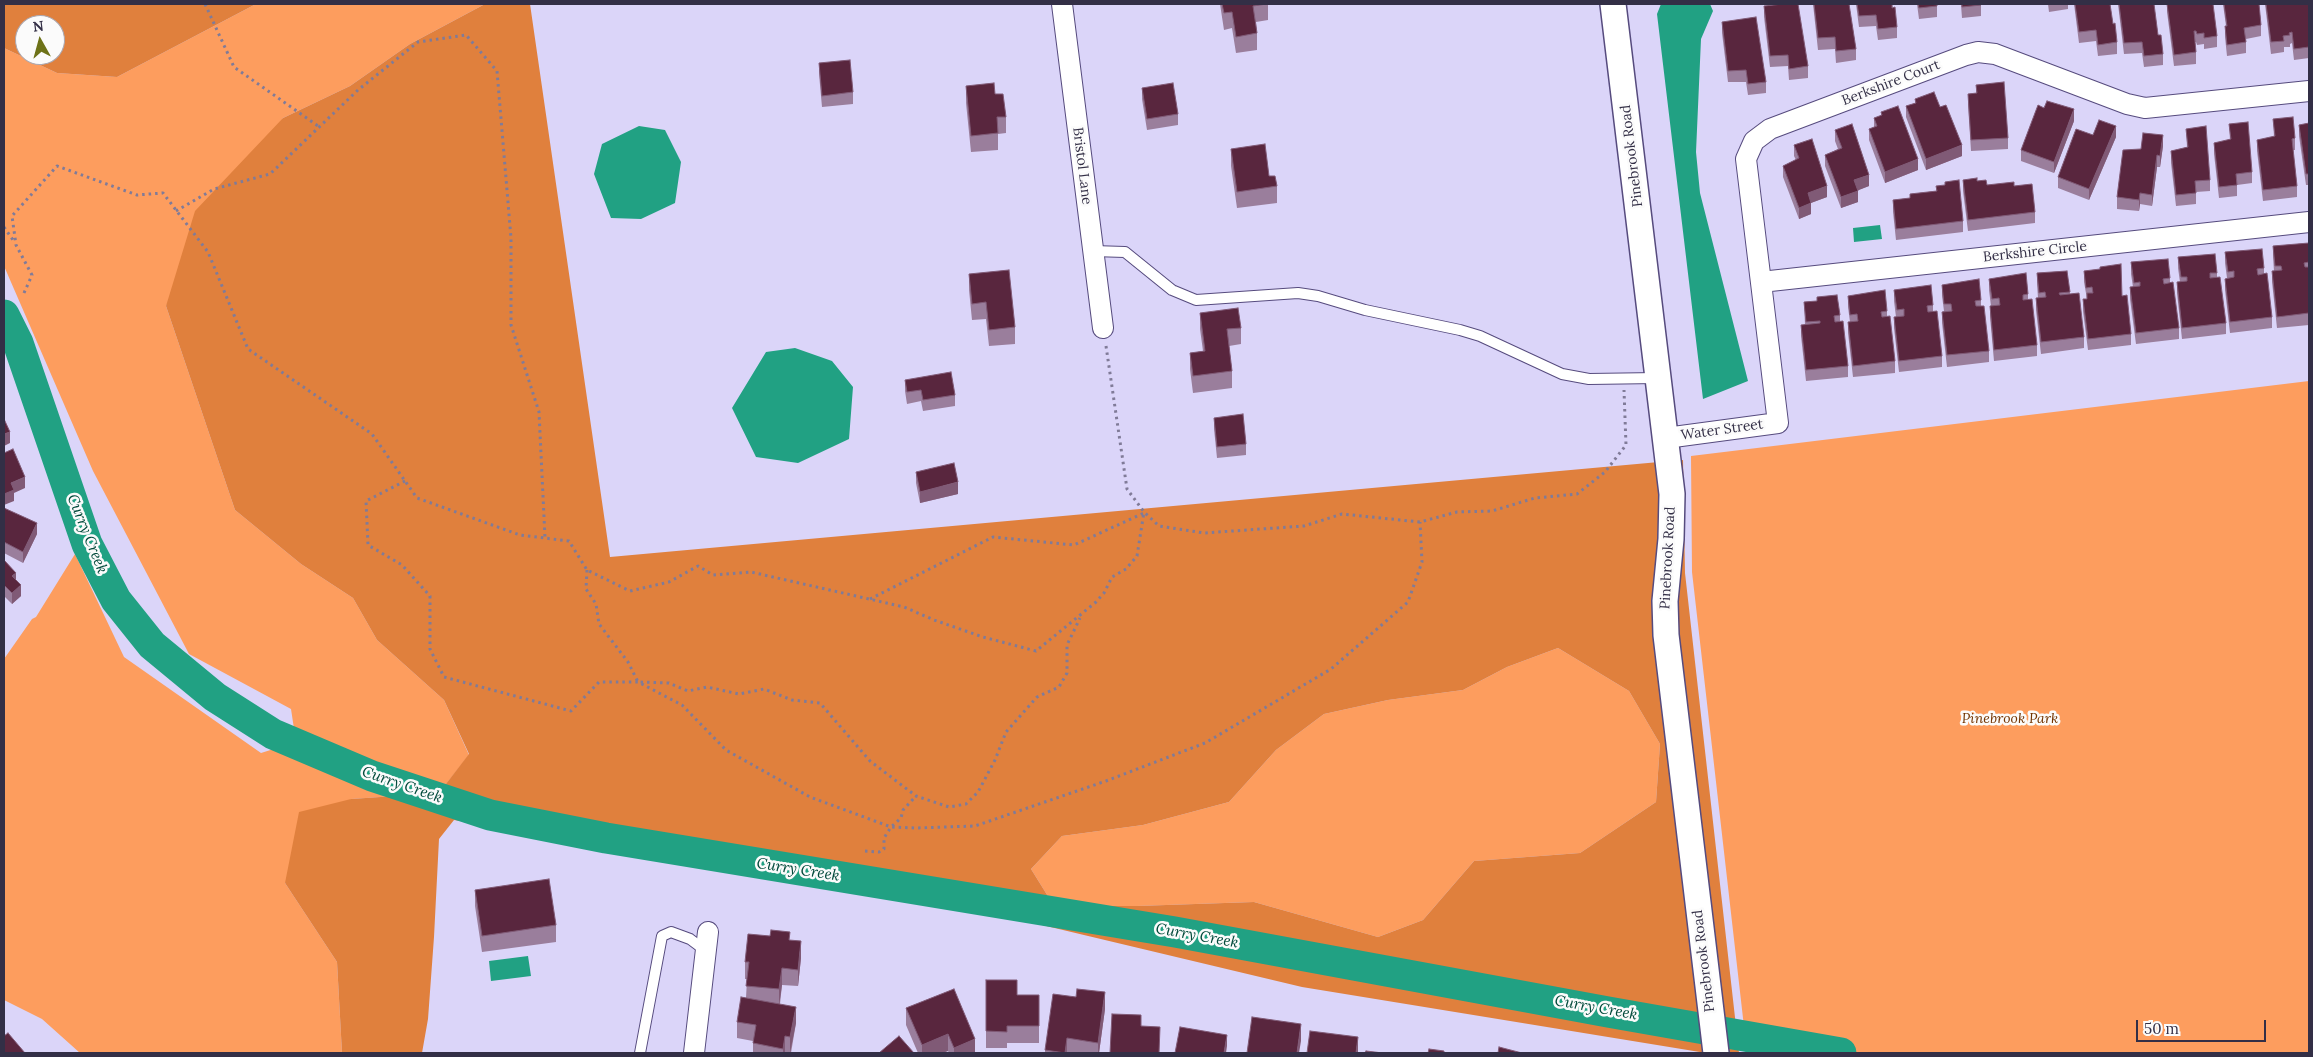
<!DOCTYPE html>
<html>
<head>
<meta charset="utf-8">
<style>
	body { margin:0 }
	#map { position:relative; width:2313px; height:1057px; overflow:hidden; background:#dbd5f9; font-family:Lora,serif }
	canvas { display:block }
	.frame { position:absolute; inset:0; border:5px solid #332f46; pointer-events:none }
	.north { position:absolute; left:15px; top:15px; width:50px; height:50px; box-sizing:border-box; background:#fbfbfb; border:1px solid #aba9b3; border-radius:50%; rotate:353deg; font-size:14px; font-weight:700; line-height:20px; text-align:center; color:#332f46 }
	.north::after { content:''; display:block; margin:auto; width:18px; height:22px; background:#6d7218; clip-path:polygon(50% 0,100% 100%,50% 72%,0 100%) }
	.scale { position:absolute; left:2136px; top:1020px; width:130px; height:22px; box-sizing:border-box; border:2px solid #332f46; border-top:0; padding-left:6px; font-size:15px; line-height:18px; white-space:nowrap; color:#332f46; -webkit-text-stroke:4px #fbfbfb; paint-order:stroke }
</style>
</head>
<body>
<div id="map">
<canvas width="2313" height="1057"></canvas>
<div class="frame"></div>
<div class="north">N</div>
<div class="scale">50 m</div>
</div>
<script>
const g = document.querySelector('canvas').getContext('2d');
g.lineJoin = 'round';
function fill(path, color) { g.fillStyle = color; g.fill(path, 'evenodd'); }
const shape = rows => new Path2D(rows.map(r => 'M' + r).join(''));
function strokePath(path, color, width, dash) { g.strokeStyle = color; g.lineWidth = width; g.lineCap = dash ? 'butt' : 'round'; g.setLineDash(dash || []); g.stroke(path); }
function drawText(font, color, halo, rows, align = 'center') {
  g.font = font + ' Lora,serif'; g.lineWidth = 5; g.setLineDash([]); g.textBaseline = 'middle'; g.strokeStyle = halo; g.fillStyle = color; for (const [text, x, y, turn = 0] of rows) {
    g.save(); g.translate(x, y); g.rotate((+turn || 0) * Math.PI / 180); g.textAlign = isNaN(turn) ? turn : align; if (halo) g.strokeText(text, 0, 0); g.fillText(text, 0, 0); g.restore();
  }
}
fill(shape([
	[256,4,485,4,410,44,350,86,283,118,166,306,235,510,301,564,353,598,377,640,444,700,469,755,439,793,351,799,285,883,337,962,342,1053,80,1053,42,1019,4,1000,4,659,32,619,36,617,75,554,124,657,261,753,296,742,291,709,189,654,93,471,4,266,4,48,57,73,117,77],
	[2309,381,2309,1053,1747,1053,1692,572,1691,456],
	[1558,648,1629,691,1660,744,1656,802,1580,853,1474,861,1423,920,1378,937,1254,902,1137,906,1054,906,1031,869,1062,836,1143,825,1229,802,1276,750,1324,714,1388,700,1463,690,1507,667]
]), '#fd9d5e');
fill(shape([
	[4,4,256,4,117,77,57,73,4,48],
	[25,25,55,25,55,55,25,55],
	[485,4,530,4,610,557,1659,462,1706,1053,1302,987,933,899,454,820,439,839,434,937,428,1019,422,1053,342,1053,337,962,285,883,299,812,351,799,439,793,469,754,444,700,377,640,353,598,301,564,235,510,166,306,195,211,283,118,350,86,410,44],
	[1558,648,1629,691,1660,744,1656,802,1580,853,1474,861,1423,920,1378,937,1254,902,1137,906,1054,906,1031,869,1062,836,1143,825,1229,802,1276,750,1324,714,1388,700,1463,690,1507,667],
	[1683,460,1685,573,1739,1053,1725,1053,1675,635,1677,461]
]), '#e0803d');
fill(shape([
	[1661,4,1710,4,1713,11,1701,39,1696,152,1700,193,1748,381,1703,399,1657,14],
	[639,126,665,130,681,162,675,203,641,219,611,218,594,174,602,144],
	[1880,225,1882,239,1854,242,1853,228],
	[795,348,832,361,853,387,849,439,798,463,756,457,732,408,766,352],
	[528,956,531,976,491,981,489,961]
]), '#21a183');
strokePath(shape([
	[4,315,18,343,87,544,116,600,152,645,215,697,273,734,372,776,490,815,606,838,1175,932,1608,1012,1841,1053]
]), '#21a183', 31);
const service = shape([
	[1093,251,1125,252,1172,290,1196,300,1298,293,1318,296,1365,310,1460,330,1480,336,1562,374,1589,379,1657,378],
	[640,1053,662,936,671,932,690,939,706,951]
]);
const minor = shape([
	[1062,4,1103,328],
	[1761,282,2309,222],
	[1666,438,1778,423,1746,159,1754,141,1770,129,1966,55,1978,52,1995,54,2127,104,2145,108,2309,91],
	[694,1053,708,932]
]);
const tertiary = shape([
	[1613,4,1672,494,1671,539,1665,601,1666,635,1716,1053]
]);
strokePath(service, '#564b7e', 12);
strokePath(minor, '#564b7e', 22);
strokePath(tertiary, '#564b7e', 28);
strokePath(shape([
	[205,4,234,67,318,126],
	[176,211,214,189,270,174,358,90,418,42,466,35,497,71,511,238,511,325,539,412,545,538],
	[4,227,15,243],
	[24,293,32,275,16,245,12,216,57,166,137,195,163,193,208,252,248,349,372,434,417,498,520,535,569,541,587,570,630,591,669,582,698,566,713,575,751,572,904,607,934,620,983,637,1036,651,1096,602,1104,593,1112,577,1126,569,1137,556,1144,512],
	[1106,346,1127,489,1144,512,1159,526,1204,533,1304,526,1342,514,1420,522,1457,512,1492,511,1535,498,1577,494,1605,472,1626,445,1624,390],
	[405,481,366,501,368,545,402,565,430,596,430,649,444,677,571,711,599,682,638,682,682,705,726,750,810,797,891,827,916,828,975,826,1106,781,1205,743,1331,669,1408,602,1422,562,1420,522],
	[587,570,586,589,596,604,599,624,628,662,638,682,669,683,688,691,707,687,739,694,764,689,792,700,820,703,870,761,916,796,949,807,966,804,978,792,995,760,1006,732,1037,697,1059,687,1067,673,1067,645,1080,618],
	[870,599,993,537,1074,545,1144,513],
	[865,851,879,852,884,849,884,838,891,827,901,818,903,810,916,796]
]), '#807b98', 3, [2.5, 4]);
strokePath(service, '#fff', 10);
strokePath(minor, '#fff', 20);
strokePath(tertiary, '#fff', 25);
fill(shape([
	[1220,4,1268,4,1268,20,1256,22,1257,33,1257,50,1236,53,1232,28,1224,30],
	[1813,4,1849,4,1856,49,1856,60,1836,63,1835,49,1818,50],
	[1856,4,1892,4,1897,27,1897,38,1878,40,1876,26,1859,27],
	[1917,4,1937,4,1937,17,1919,19],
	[1943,4,1981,4,1981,16,1962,18,1961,5,1943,5],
	[2048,4,2068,4,2068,9,2049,12],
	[2074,4,2110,4,2113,24,2117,42,2117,54,2098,56,2096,41,2079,43],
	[2118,4,2154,4,2158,35,2163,54,2163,65,2144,67,2142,53,2124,54],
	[2167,4,2217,36,2217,47,2204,49,2204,44,2197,45,2196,42,2195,42,2196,52,2196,64,2174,66,2167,12],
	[2223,4,2259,4,2261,25,2261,36,2246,39,2246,53,2227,56,2225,37,2225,26,2226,26],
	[2265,4,2309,4,2309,58,2294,60,2292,43,2290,44,2290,47,2284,47,2284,52,2271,54],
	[1764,6,1808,66,1808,78,1789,80,1788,66,1770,67,1764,17],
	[1722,22,1766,82,1766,93,1748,95,1746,82,1728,82,1722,33],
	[819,63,853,92,853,104,822,107,819,74],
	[1976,85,2008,138,2008,149,1971,151,1968,105,1968,94,1976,93],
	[966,86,995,94,1006,117,1006,133,998,134,998,150,971,152,966,103],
	[1142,88,1178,114,1178,125,1147,130,1142,99],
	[1915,99,1940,107,1962,156,1926,170,1906,117,1906,106,1915,103],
	[1881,112,1918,170,1885,183,1869,140,1869,129,1874,127,1874,118,1881,116],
	[2273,119,2295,138,2295,150,2293,150,2297,186,2297,197,2263,201,2257,151,2257,140,2274,137],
	[2074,121,2054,173,2021,161,2021,150],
	[2309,123,2309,185,2306,185,2299,136,2299,125],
	[2229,124,2252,172,2252,183,2237,185,2237,196,2219,198,2214,154,2214,143,2230,140],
	[2186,129,2210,180,2210,191,2196,192,2196,204,2176,206,2171,163,2171,151,2187,147],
	[1835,130,1869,186,1858,190,1858,202,1841,208,1825,166,1825,155,1838,149,1835,141],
	[2093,135,2116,137,2089,200,2058,188,2058,177],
	[1794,145,1827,197,1811,203,1811,214,1799,219,1783,177,1783,166,1796,160,1794,156],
	[2163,146,2160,167,2157,167,2152,206,2140,204,2139,211,2117,209,2117,197,2141,149],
	[1231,149,1269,176,1277,186,1277,203,1237,208,1231,166],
	[1963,180,1977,181,1987,185,2014,186,2035,212,2035,223,1968,231,1963,191],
	[1936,186,1963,221,1963,232,1896,240,1893,212,1893,200,1910,198,1910,194,1936,191],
	[2309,243,2309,325,2277,328,2272,282,2272,271,2274,271,2273,257,2273,246],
	[2225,252,2264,268,2264,274,2272,317,2272,328,2230,333,2225,290,2225,279,2227,278,2225,263],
	[2178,257,2217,273,2217,277,2226,323,2226,334,2182,339,2177,293,2177,282,2180,282,2178,268],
	[2131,262,2170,278,2170,283,2179,328,2179,339,2136,344,2130,299,2130,287,2133,287,2131,274],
	[2067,271,2070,294,2084,337,2084,348,2041,354,2036,310,2036,298,2038,298,2037,284,2037,273],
	[2084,271,2122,296,2131,334,2131,345,2088,350,2083,311,2083,299,2087,299,2084,282],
	[969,274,1015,327,1015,344,989,346,986,319,972,320,969,290],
	[1989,279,2028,294,2028,300,2037,345,2037,356,1994,361,1990,317,1990,306,1991,306,1989,290],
	[1942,285,1981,300,1981,306,1989,351,1989,362,1947,367,1942,323,1942,312,1944,311,1942,296],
	[1894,290,1933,305,1933,311,1942,356,1942,367,1899,372,1894,328,1894,317,1896,317,1894,301],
	[1848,296,1887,311,1887,317,1895,361,1895,373,1853,377,1848,333,1848,322,1850,322,1848,307],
	[1817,297,1840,315,1840,321,1848,366,1848,377,1806,381,1801,336,1801,325,1805,325,1804,302,1817,301],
	[1200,313,1241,328,1241,344,1229,346,1232,371,1232,388,1193,393,1190,369,1190,353,1203,351,1200,329],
	[905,380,955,395,955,406,923,411,921,401,907,404,905,391],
	[1214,418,1246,444,1246,455,1217,458,1214,429],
	[916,472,958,494,920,503,916,483],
	[4,508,37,534,23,563,4,553],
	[4,560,16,580,21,596,12,604,4,596],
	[475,890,556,925,556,942,482,952,475,906],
	[790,940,801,958,798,986,782,985,780,1004,796,1023,791,1053,753,1053,753,1041,737,1038,737,1022,746,998,747,979,745,979,745,962],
	[986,980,1017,995,1039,995,1039,1043,1007,1043,1007,1048,986,1048],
	[954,989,975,1053,949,1053,948,1051,942,1053,918,1053,906,1025,906,1008],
	[1076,997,1105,1009,1099,1053,1045,1053,1045,1050]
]), '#9a7e9c');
fill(shape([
	[2074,109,2074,121,2054,173,2054,162],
	[2116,126,2116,137,2089,200,2089,189],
	[2163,135,2163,146,2160,167,2160,156],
	[1962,145,1962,156,1926,170,1926,159],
	[2157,155,2157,167,2152,206,2152,195],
	[1918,159,1918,170,1885,183,1885,172],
	[1869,175,1869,186,1854,192,1854,180],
	[1827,186,1827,197,1808,204,1808,193],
	[1858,191,1858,202,1841,208,1841,197],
	[2140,193,2140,204,2139,211,2139,200],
	[1811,203,1811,214,1799,219,1799,208],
	[10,432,10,443,4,446,4,434],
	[25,477,25,488,14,493,14,501,4,505,4,494,11,483],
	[958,482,958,494,920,503,920,492],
	[37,523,37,534,23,563,23,552],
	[16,573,16,584,12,576],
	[21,585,21,596,12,604,12,593],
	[801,941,801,958,798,986,798,970],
	[782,968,782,985,779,1006,779,989],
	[1105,992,1105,1009,1099,1053,1098,1053,1098,1043],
	[796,1007,796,1023,790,1053,790,1037],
	[1301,1024,1301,1041,1299,1053,1297,1053],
	[948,1034,948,1051,942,1053,922,1053,922,1045],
	[1227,1035,1227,1046,1226,1053,1224,1053],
	[785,1036,785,1053,783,1053,783,1049],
	[1358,1037,1358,1053,1356,1053],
	[1067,1038,1067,1053,1065,1053],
	[975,1039,975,1053,954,1053,954,1048]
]), '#805a76');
const building = shape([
	[1222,4,1267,4,1253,6,1257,33,1236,37,1232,12,1224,13,1222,4],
	[1783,4,1798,4,1808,66,1789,69,1788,55,1770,56,1764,6,1783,4],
	[1814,4,1849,4,1856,49,1836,51,1835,37,1818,38,1814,4],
	[1857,4,1892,4,1892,8,1895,7,1897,27,1878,29,1876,15,1859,16,1857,4],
	[1918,4,1937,4,1937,6,1919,8,1918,4],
	[1962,4,1981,4,1981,5,1962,7,1962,4],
	[2075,4,2110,4,2113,24,2115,23,2117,42,2098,45,2096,30,2079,32,2075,4],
	[2119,4,2154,4,2158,35,2161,35,2163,54,2144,56,2142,42,2124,43,2119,4],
	[2167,4,2213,4,2217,36,2204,38,2204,33,2197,34,2196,31,2194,31,2196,52,2174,55,2167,4],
	[2224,4,2259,4,2261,25,2244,28,2246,42,2227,45,2225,26,2227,26,2224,4],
	[2266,4,2309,4,2309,47,2294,49,2292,32,2289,33,2290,35,2283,36,2284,41,2271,42,2266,4],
	[1756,17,1766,82,1748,84,1746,70,1728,71,1722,22,1756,17],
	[850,60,853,92,822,96,819,63,850,60],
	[2004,82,2008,138,1971,140,1968,94,1977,93,1976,85,2004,82],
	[994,83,995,94,1003,94,1006,117,997,117,998,133,971,136,966,86,994,83],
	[1173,83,1178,114,1147,119,1142,88,1173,83],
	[1934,92,1940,107,1946,105,1962,145,1926,159,1906,106,1916,103,1915,99,1934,92],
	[2047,101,2074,109,2054,162,2021,150,2038,105,2044,108,2047,101],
	[1898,106,1918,159,1885,172,1869,129,1877,126,1874,118,1882,115,1881,112,1898,106],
	[2293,117,2295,138,2292,139,2297,186,2263,190,2257,140,2275,136,2273,119,2293,117],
	[2099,120,2116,126,2089,189,2058,177,2076,129,2093,135,2099,120],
	[2248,122,2252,172,2236,174,2237,185,2219,187,2214,143,2231,139,2229,124,2248,122],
	[2309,123,2309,174,2306,174,2299,125,2309,123],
	[1852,124,1869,175,1854,180,1858,191,1841,197,1825,155,1842,148,1835,130,1852,124],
	[2206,126,2210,180,2195,181,2196,193,2176,195,2171,151,2188,147,2186,129,2206,126],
	[2143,133,2163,135,2160,156,2157,155,2152,195,2140,193,2139,200,2117,197,2123,150,2141,149,2143,133],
	[1812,139,1827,186,1808,193,1811,203,1799,208,1783,166,1799,158,1794,145,1812,139],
	[1265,144,1269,176,1275,176,1277,186,1237,192,1231,149,1265,144],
	[1977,178,1977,181,1986,180,1987,185,2014,182,2014,186,2032,184,2035,212,1968,220,1963,180,1977,178],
	[1959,180,1963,221,1896,229,1893,200,1910,198,1910,194,1937,191,1936,186,1945,185,1945,182,1959,180],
	[2309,243,2309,262,2304,263,2305,267,2309,267,2309,313,2277,317,2272,271,2282,270,2281,266,2275,266,2273,246,2309,243],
	[2262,249,2264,268,2257,269,2258,275,2267,273,2272,317,2230,322,2225,279,2234,277,2234,271,2228,272,2225,252,2262,249],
	[2215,254,2217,273,2210,273,2210,278,2220,277,2226,323,2182,328,2177,282,2187,281,2187,277,2181,277,2178,257,2215,254],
	[2168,259,2170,278,2163,279,2164,284,2173,282,2179,328,2136,333,2130,287,2140,286,2140,282,2134,283,2131,262,2168,259],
	[2121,264,2122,296,2127,295,2131,334,2088,339,2083,299,2087,299,2087,293,2093,293,2092,287,2086,288,2084,271,2100,269,2100,267,2121,264],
	[1009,270,1015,327,989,330,986,302,972,304,969,274,1009,270],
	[2067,271,2070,292,2059,293,2060,295,2079,293,2084,337,2041,342,2036,298,2046,297,2045,292,2039,293,2037,273,2067,271],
	[2026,273,2028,294,2023,295,2023,300,2032,299,2037,345,1994,350,1990,306,2000,305,1999,298,1992,299,1989,279,2026,273],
	[1979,279,1981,300,1975,301,1976,306,1984,306,1989,351,1947,355,1942,312,1952,311,1951,304,1944,304,1942,285,1979,279],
	[1931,285,1933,305,1927,306,1928,312,1937,311,1942,356,1899,361,1894,317,1904,316,1904,309,1897,310,1894,290,1931,285],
	[1885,290,1887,311,1881,312,1882,317,1890,316,1895,361,1853,366,1848,322,1858,321,1857,314,1850,315,1848,296,1885,290],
	[1837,295,1840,315,1834,316,1835,322,1843,321,1848,366,1806,370,1801,325,1820,323,1820,321,1806,322,1804,302,1817,301,1817,297,1837,295],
	[1238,308,1241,328,1227,329,1232,371,1193,376,1190,353,1205,351,1200,313,1238,308],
	[951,372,955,395,923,400,921,390,907,392,905,380,951,372],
	[1243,414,1246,444,1217,447,1214,418,1243,414],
	[4,419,10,432,4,434,4,419],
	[13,449,25,477,11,483,14,490,4,494,4,453,13,449],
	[954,463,958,482,920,492,916,472,954,463],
	[4,508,37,523,23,552,4,542,4,508],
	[4,560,16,573,12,576,21,585,12,593,4,585,4,560],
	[549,879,556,925,482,936,475,890,549,879],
	[771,930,790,932,789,940,801,941,798,970,782,968,779,989,746,986,749,962,745,962,748,934,770,936,771,930],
	[986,980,1017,980,1017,995,1039,995,1039,1026,1007,1026,1007,1032,986,1031,986,980],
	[954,989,975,1039,954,1048,948,1034,922,1045,906,1008,954,989],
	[1077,989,1105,992,1098,1043,1067,1038,1065,1053,1045,1050,1053,994,1076,997,1077,989],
	[741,997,796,1007,790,1037,785,1036,783,1049,753,1043,756,1025,737,1022,741,997],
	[1112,1014,1141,1015,1141,1026,1160,1027,1159,1053,1110,1053,1112,1014],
	[1252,1017,1301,1024,1297,1053,1247,1053,1252,1017],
	[1180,1027,1227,1035,1224,1053,1175,1053,1180,1027],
	[1310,1031,1358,1037,1356,1053,1307,1053,1310,1031],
	[8,1033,25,1053,4,1053,4,1036,8,1033],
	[899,1036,914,1053,879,1053,899,1036],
	[1499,1047,1522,1053,1498,1053,1499,1047],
	[1429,1049,1444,1051,1444,1053,1428,1053,1429,1049],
	[1366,1051,1383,1053,1365,1053,1366,1051]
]);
fill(building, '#59263e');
strokePath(building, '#805a76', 1);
drawText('14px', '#332f46', '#fbfbfb', [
	["Berkshire Court",1891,83,-21],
	["Pinebrook Road",1632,156,-97],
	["Bristol Lane",1082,166,83],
	["Berkshire Circle",2035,252,-6],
	["Water Street",1722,430,-8],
	["Pinebrook Road",1668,558,-87],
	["Pinebrook Road",1704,961,-97]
]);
drawText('italic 14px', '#723400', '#fbfbfb', [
	["Pinebrook Park",2010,719]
]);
drawText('italic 15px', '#024a3b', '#fbfbfb', [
	["Curry Creek",87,534,68],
	["Curry Creek",402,785,19],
	["Curry Creek",798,870,9],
	["Curry Creek",1197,936,10],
	["Curry Creek",1596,1008,10]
]);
</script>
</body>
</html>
